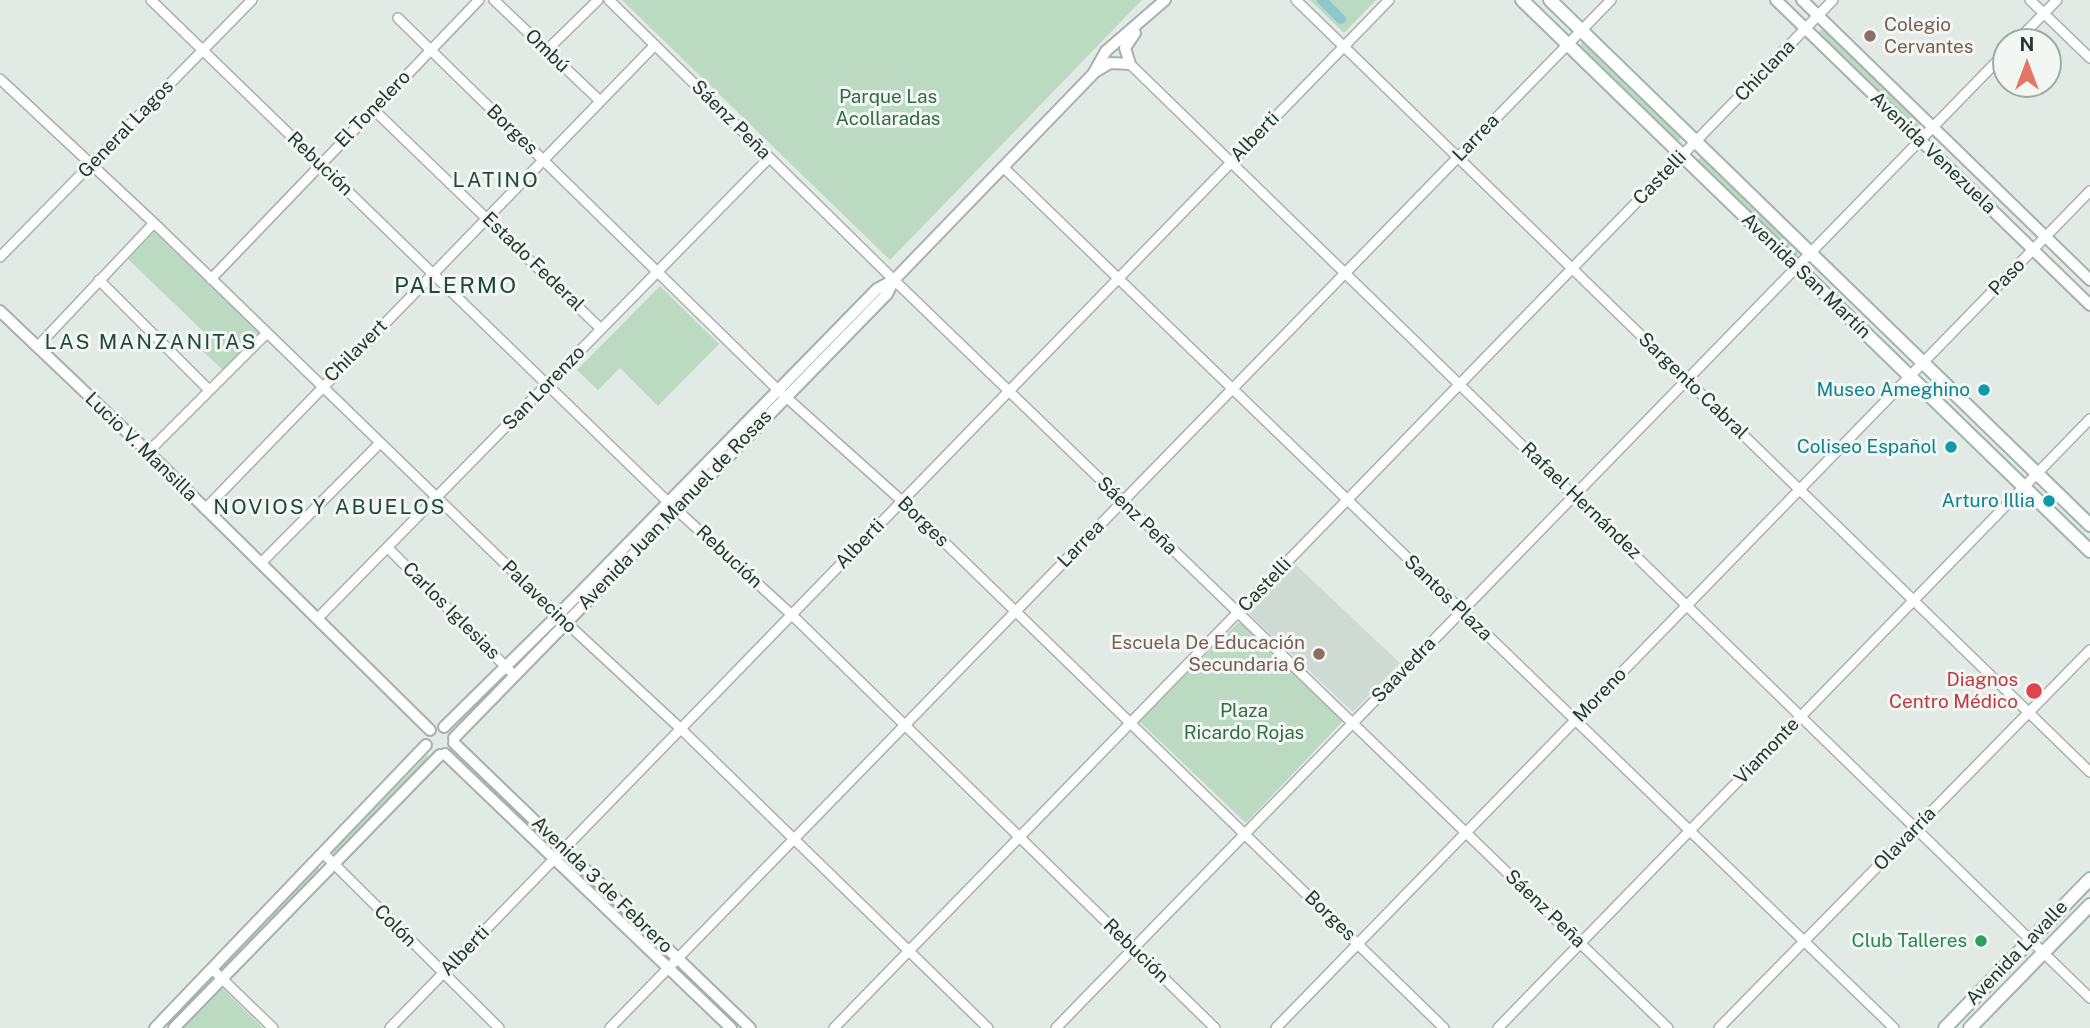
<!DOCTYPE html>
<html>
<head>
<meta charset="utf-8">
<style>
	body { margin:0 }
	#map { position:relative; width:2090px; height:1028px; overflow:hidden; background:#e2eae5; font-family:"Public Sans",sans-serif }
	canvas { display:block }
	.north { position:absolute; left:1992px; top:28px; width:70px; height:70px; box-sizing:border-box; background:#f2f7f4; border:2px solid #9faba6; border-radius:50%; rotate:0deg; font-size:19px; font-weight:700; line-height:28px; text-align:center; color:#233931 }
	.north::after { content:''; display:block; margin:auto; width:24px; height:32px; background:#e47666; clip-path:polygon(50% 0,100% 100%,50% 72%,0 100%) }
</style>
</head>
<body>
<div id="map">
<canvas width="2090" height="1028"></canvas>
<div class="north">N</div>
</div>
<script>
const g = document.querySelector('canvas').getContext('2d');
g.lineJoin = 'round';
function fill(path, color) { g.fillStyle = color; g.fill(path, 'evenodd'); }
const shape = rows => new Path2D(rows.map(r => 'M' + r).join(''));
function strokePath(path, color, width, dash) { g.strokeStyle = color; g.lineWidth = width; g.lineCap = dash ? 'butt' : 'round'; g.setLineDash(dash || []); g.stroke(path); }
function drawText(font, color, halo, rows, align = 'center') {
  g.font = font + ' "Public Sans",sans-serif'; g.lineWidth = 6; g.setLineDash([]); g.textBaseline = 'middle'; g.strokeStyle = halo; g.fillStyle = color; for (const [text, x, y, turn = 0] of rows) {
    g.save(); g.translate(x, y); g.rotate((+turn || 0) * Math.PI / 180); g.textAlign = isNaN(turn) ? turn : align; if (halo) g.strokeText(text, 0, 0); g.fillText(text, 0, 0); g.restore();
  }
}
fill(shape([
	[1296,565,1400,663,1353,712,1249,614]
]), '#d0dad4');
fill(shape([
	[622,0,1142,0,890,260],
	[1310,0,1376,0,1344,33],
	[1823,28,1922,123,1916,129,1817,34],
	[1584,41,1683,136,1677,142,1578,47],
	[1703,155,1802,250,1796,257,1697,161],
	[154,232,259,332,223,370,198,347,208,336,128,259],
	[660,286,719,344,658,406,620,368,598,390,577,370],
	[1240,621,1343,721,1246,823,1139,721],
	[427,755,431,759,336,856,332,852],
	[317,867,321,871,226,968,222,964],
	[221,987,263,1028,181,1028]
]), '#bcdac1');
strokePath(shape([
	[1322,0,1341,19]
]), '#8fc8ca', 10);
const minor = shape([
	[151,0,668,502,792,615,1215,1028],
	[494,0,600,101],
	[609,0,894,280,1668,1028],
	[1296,0,2090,772],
	[2030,0,2090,58],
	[398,18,777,389,902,501,1444,1028],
	[2016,42,2057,0],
	[547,50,598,0],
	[1130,64,2090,998],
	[0,79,154,223,558,615,681,729,988,1028],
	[373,109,601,329],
	[1003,167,1894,1028],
	[0,257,252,0],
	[211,279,479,0],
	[99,280,209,390],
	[37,347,154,223],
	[148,452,267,333],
	[205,509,655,45],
	[388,548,510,671],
	[261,563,380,443],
	[318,618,769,158],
	[323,853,499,1028],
	[212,969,273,1028],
	[390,1028,1389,0],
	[610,1028,1611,0],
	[834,1028,1833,0],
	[1056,1028,2006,52],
	[1276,1028,2090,191],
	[1498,1028,2090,419],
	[1719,1028,2090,650]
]);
const tertiary = shape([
	[1776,0,2090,305],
	[1802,0,2090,280],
	[1130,64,1125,48,1135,33],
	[1095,72,1110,63,1130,64],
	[0,311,148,452,430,730],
	[444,727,558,615,877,289,894,280],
	[454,738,887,294,894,280,1093,74,1106,51,1165,0],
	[454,743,750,1028],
	[445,754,731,1028],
	[155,1028,426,745],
	[174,1028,440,755]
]);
const secondary = shape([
	[1522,0,2090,551],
	[1550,0,2090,525],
	[1945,1028,2090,879],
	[1970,1028,2090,905]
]);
strokePath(minor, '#a5b1ab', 12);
strokePath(tertiary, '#a5b1ab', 14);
strokePath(secondary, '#a1b5ac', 16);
strokePath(minor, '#fff', 9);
strokePath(tertiary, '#fff', 10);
strokePath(secondary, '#fff', 12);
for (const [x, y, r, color] of [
	[1870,36,7,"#8d6e63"],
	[1984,390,7,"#0f9aa8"],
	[1951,447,7,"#0f9aa8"],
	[2049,501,7,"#0f9aa8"],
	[1319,654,7,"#8d6e63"],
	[2034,691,9,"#e0444e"],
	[1981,941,7,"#2e9e5b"]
]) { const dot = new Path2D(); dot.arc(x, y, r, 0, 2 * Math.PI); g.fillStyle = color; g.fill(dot); strokePath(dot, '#f2f7f4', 2.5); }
drawText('19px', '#785e54', '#f2f7f4', [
	["Colegio",1884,25],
	["Cervantes",1884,47],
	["Escuela De Educación",1305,643,"right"],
	["Secundaria 6",1305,665,"right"]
], 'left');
drawText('19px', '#233931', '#f2f7f4', [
	["Ombú",547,51,44],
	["Chiclana",1765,71,-46],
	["El Tonelero",373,109,-46],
	["Sáenz Peña",731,120,45],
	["General Lagos",126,129,-46],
	["Borges",512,130,44],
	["Alberti",1255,137,-46],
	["Larrea",1476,138,-46],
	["Avenida Venezuela",1933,153,44],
	["Rebución",320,164,44],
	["Castelli",1660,178,-46],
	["Estado Federal",533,262,44],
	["Avenida San Martín",1806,276,44],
	["Paso",2007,277,-46],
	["Chilavert",356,351,-45],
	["Sargento Cabral",1693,386,44],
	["San Lorenzo",544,388,-46],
	["Lucio V. Mansilla",141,447,44],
	["Rafael Hernández",1581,501,44],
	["Avenida Juan Manuel de Rosas",675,510,-46],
	["Sáenz Peña",1137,516,44],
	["Borges",923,522,44],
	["Alberti",860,544,-46],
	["Larrea",1081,544,-46],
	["Rebución",729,557,43],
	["Castelli",1265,585,-46],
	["Palavecino",539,597,44],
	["Santos Plaza",1448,598,44],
	["Carlos Iglesias",451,611,45],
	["Saavedra",1404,670,-46],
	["Moreno",1600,695,-46],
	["Viamonte",1767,751,-46],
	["Olavarría",1905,839,-46],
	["Avenida 3 de Febrero",602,885,44],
	["Sáenz Peña",1545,909,44],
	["Borges",1330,916,44],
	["Colón",395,926,45],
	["Alberti",465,951,-46],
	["Rebución",1136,951,44],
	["Avenida Lavalle",2017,953,-46]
]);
drawText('19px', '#326c41', '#f2f7f4', [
	["Parque Las",888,97],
	["Acollaradas",888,119],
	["Plaza",1244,711],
	["Ricardo Rojas",1244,733]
]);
drawText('19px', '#0d838f', '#f2f7f4', [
	["Museo Ameghino",1970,390],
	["Coliseo Español",1937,447],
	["Arturo Illia",2035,501]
], 'right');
drawText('19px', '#be3a42', '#f2f7f4', [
	["Diagnos",2018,680],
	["Centro Médico",2018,702]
], 'right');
drawText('19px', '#27864d', '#f2f7f4', [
	["Club Talleres",1967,941]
], 'right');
g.letterSpacing = '2px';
drawText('21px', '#21493b', '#f2f7f4', [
	["LATINO",496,181],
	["LAS MANZANITAS",151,343],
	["NOVIOS Y ABUELOS",330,508]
]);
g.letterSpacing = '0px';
g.letterSpacing = '2px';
drawText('23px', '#21493b', '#f2f7f4', [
	["PALERMO",456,286]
]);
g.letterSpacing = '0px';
</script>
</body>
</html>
